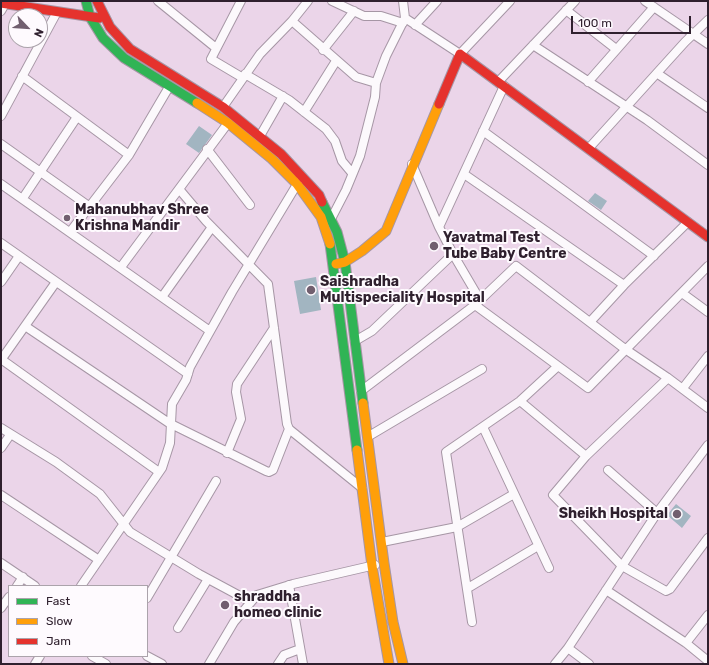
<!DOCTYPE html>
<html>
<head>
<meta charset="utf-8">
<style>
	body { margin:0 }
	#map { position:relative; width:709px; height:665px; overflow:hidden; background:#ebd5e9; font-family:Rubik,sans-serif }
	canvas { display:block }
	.frame { position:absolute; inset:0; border:2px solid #2f202e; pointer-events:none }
	.legend { position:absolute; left:8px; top:585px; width:140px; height:72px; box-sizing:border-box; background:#fefafe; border:1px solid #aba3ab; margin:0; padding:5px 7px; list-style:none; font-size:12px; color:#2f202e }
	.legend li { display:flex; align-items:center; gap:8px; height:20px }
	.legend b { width:20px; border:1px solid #aba3ab }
	.north { position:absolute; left:8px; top:8px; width:40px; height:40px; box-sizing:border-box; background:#fefafe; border:1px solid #aba3ab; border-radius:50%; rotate:115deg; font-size:11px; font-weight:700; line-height:16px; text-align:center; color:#2f202e }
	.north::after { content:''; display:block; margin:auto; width:14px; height:18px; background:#715f6f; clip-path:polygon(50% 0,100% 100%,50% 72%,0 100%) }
	.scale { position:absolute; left:571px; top:16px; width:120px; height:18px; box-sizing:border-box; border:2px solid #2f202e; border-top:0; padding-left:5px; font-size:12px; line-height:14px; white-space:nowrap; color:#2f202e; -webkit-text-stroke:3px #fefafe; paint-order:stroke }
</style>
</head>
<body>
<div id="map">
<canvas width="709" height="665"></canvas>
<div class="frame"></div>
<ul class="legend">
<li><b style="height:5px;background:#30b455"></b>Fast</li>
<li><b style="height:5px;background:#ff9f0a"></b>Slow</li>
<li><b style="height:5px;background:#e5322d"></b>Jam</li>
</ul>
<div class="north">N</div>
<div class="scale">100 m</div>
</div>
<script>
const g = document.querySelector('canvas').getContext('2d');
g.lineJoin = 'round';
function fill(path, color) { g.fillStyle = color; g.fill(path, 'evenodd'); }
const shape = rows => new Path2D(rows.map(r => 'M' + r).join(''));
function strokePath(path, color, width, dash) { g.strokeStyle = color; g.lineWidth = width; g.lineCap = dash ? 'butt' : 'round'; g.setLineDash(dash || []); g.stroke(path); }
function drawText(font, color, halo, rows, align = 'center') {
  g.font = font + ' Rubik,sans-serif'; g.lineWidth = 4; g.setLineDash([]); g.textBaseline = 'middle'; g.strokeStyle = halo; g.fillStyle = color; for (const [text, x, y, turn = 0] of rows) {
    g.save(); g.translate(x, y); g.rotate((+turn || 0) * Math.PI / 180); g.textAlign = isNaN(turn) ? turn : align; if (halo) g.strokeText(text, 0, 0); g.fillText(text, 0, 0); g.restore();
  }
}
fill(shape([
	[199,126,212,135,199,153,186,144],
	[595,193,607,201,601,210,588,201],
	[316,277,321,310,300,314,294,281],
	[676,504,691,516,682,528,667,515]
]), '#a2b5c1');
const street = shape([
	[158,1,216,48],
	[241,1,211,59,243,78],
	[332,1,364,16,381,16,403,23],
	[645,1,708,44],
	[566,10,616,49],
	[1,11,5,4],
	[405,18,460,54,510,1],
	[292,21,356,77,376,83],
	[415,25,437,1],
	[533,45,647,120,708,165],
	[323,50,354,11],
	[245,74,289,100,326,129,335,141,342,161,352,173],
	[658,74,708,108],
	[22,76,129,155],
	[499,81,575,1],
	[588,82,654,7],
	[223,107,260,54,292,21,308,1],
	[304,112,336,61],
	[1,116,57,12],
	[483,131,654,256],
	[260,136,283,96],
	[1,144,90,207],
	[589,148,685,42,708,20],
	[207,149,250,205],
	[412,164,439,227],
	[464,174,624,285],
	[1,184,210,331],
	[179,189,206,221,268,284,287,424,289,429,362,488],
	[23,198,77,117],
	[331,219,346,190,360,156,375,97,376,83,386,56,405,18,403,1],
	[70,232,129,155,169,87],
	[1,243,188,374],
	[453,254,480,300],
	[121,267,228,123],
	[1,282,19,256],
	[682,293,708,312],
	[162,297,212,227],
	[475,305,588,388,708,266],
	[590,322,624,285,688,222],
	[25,326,169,423,266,471,269,472,273,470,289,429],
	[355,341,372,331,453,254,439,227,504,86],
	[1,359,159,472],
	[1,360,56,282],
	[668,378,586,456,553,495,622,566,666,591,670,589,708,538],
	[683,388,708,356],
	[361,391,475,305,516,266,625,349,668,378,708,408],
	[520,401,586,456],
	[483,427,549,568],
	[1,428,56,462,100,494,130,532,199,574,251,602],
	[369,436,482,369],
	[1,448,10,435],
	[227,453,241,419,236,392,237,384,274,328],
	[608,470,657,513],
	[1,495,99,560],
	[382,542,457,527,514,494],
	[1,563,35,586],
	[289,585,303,664],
	[17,586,23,577],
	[81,586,162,468,170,443,172,404,186,380,190,367,232,292,299,181],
	[468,588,538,546],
	[606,590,686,643,708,661],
	[147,598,216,481],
	[1,608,9,597],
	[472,622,446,452,520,401,558,366],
	[178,628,208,579],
	[686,643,708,615],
	[568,648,589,664],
	[92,656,106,664],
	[147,656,162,664],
	[35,664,40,656],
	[209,664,234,622,257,595,293,584,375,565],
	[278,664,284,655,300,649],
	[555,664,568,648,657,513,708,445]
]);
const fast = shape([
	[86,1,90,17,103,38,124,58,197,103],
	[322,202,337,232,345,262,363,403],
	[330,244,357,450]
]);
const slow = shape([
	[197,103,228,123,272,159,297,184,321,217,330,244],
	[336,264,345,262,362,251,386,231,439,104],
	[363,403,384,563,393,622,403,664],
	[357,450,372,566,389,664]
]);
const jam = shape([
	[97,1,110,27,130,49,223,107,281,154,319,195,322,202],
	[1,3,99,18],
	[439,104,460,54,708,237]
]);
strokePath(street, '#a696a5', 10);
strokePath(fast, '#a696a5', 11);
strokePath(slow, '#a696a5', 11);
strokePath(jam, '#a696a5', 11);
strokePath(street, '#fcf9fc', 8);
strokePath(fast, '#30b455', 9);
strokePath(slow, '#ff9f0a', 9);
strokePath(jam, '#e5322d', 9);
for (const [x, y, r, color] of [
	[67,218,4,"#715f6f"],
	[434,246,5,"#715f6f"],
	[311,290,5,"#715f6f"],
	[677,514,5,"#715f6f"],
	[225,605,5,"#715f6f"]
]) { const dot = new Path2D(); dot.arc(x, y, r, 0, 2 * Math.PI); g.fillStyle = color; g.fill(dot); strokePath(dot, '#fefafe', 1.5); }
drawText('bold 14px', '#2f202e', '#fefafe', [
	["Mahanubhav Shree",75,210],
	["Krishna Mandir",75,226],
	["Yavatmal Test",443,238],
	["Tube Baby Centre",443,254],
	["Saishradha",320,282],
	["Multispeciality Hospital",320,298],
	["Sheikh Hospital",668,514,"right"],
	["shraddha",234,597],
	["homeo clinic",234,613]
], 'left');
</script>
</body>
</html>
